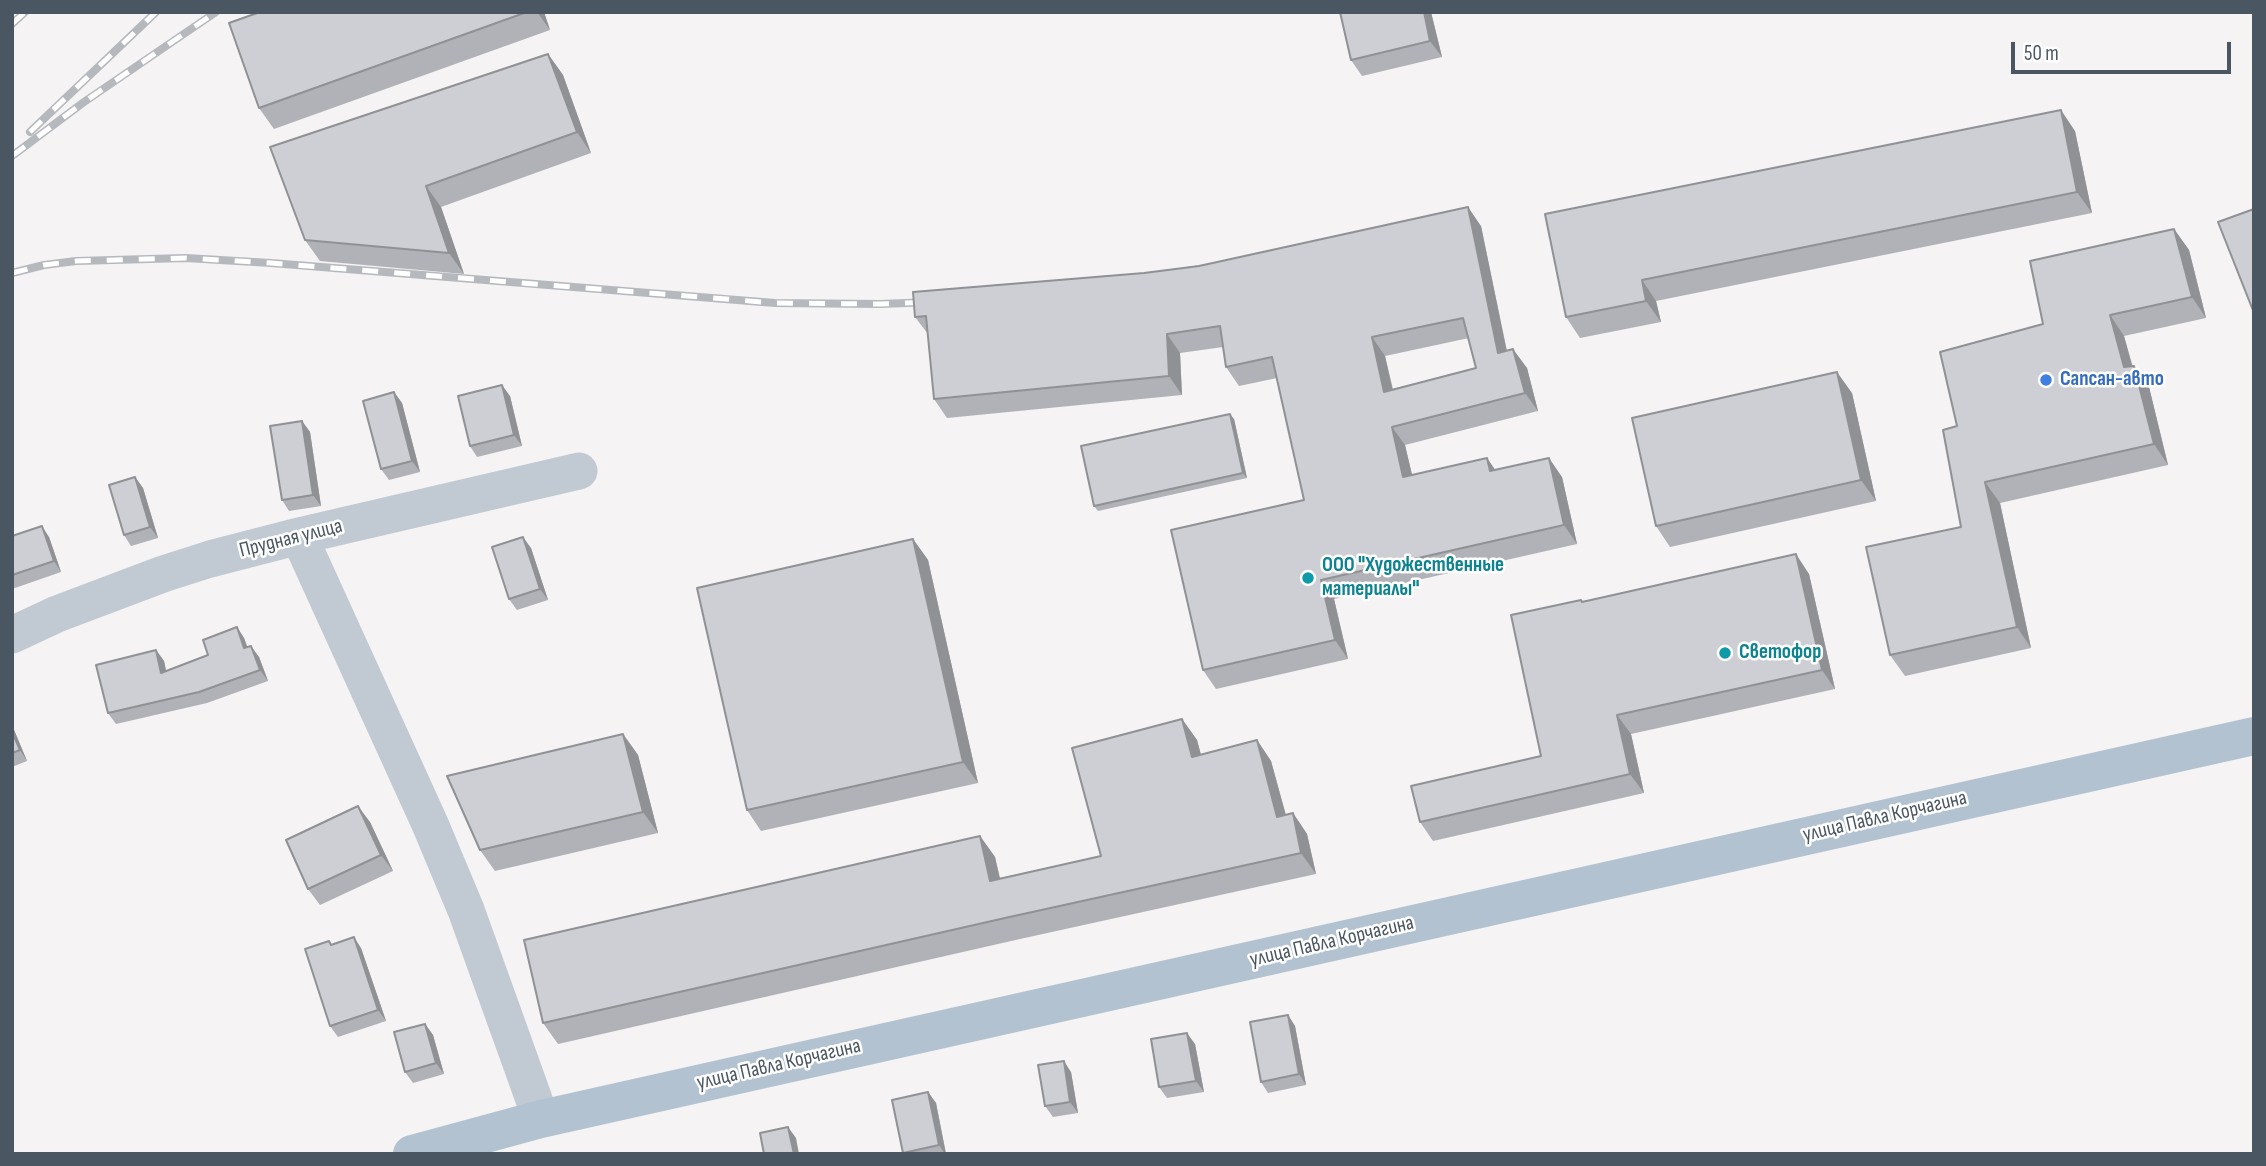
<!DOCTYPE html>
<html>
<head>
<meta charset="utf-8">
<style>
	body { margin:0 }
	#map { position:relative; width:2266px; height:1166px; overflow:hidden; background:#f5f3f3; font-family:"Sofia Sans Condensed",sans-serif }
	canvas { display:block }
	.frame { position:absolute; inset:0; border:14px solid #4a5661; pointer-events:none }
	.scale { position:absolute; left:2011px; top:42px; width:220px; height:32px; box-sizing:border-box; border:4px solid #4a5661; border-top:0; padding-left:9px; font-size:21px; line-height:24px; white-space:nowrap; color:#4a5661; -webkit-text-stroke:5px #fff; paint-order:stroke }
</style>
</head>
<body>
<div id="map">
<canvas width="2266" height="1166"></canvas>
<div class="frame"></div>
<div class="scale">50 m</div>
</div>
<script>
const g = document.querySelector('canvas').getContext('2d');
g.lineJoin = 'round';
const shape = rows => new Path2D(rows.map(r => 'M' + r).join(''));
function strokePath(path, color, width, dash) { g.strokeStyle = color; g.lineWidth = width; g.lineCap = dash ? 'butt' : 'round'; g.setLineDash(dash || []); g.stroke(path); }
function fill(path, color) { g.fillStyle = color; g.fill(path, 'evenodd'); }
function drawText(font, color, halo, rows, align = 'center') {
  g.font = font + ' "Sofia Sans Condensed",sans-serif'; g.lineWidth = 5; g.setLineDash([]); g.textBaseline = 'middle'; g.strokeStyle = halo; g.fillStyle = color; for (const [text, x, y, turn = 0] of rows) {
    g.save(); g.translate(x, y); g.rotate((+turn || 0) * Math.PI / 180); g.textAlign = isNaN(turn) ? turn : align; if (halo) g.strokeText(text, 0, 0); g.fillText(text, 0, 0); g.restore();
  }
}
strokePath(shape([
	[299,536,430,824,466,910,541,1119],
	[12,635,57,614,163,574,210,559,299,536,579,471]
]), '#c1cad2', 37);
strokePath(shape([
	[412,1154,541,1119,2254,736]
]), '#b3c2d1', 38);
const rail = shape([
	[12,24,25,12],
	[30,132,156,12],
	[12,156,84,102,216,12],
	[12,273,44,265,76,261,186,258,271,263,775,303,880,304,933,302]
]);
strokePath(rail, '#b5b8bd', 8);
strokePath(rail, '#fff', 5, [16]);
fill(shape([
	[260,12,544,12,550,30,274,129,259,108],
	[1431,12,1442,57,1362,76,1351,60],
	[548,54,563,75,591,153,441,207,464,274,320,261,305,240],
	[2075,131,2092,213,1656,301,1661,322,1580,338,1566,317,1545,214],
	[1481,226,1507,351,1527,368,1538,411,1405,445,1412,475,1487,458,1495,470,1562,477,1577,544,1334,599,1348,659,1216,689,1203,670,1304,500,1277,378,1239,386,1226,367,1223,347,1180,353,1182,395,947,418,934,399,928,334,915,317,1144,273],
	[1469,338,1476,368,1393,389,1385,356],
	[2174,229,2189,250,2206,318,2124,336,2133,367,2134,366,2149,387,2168,465,2000,503,2031,648,1905,676,1890,655,1961,527,1957,426,2043,324],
	[394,392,402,403,420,472,389,480,381,469],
	[1852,393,1876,501,1670,547,1656,526],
	[510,396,522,446,477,457,470,446],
	[1234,419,1247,478,1098,511,1094,506],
	[302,421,310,432,321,506,289,511,282,500],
	[135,477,143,488,158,538,131,546,124,535],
	[12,536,49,537,61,572,12,589],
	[913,539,928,560,978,783,761,831,747,810],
	[531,548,548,600,517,610,509,599],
	[1809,574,1835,689,1631,734,1644,793,1433,841,1420,822,1541,756,1582,601],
	[237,627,244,638,247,647,259,657,268,681,207,703,116,724,108,713,156,650,164,661,166,671,208,655],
	[1182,719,1197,740,1201,755,1257,740,1271,761,1286,815,1293,813,1307,834,1316,874,1020,939,558,1044,543,1023,980,836,995,857,1000,878,1101,856],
	[12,725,27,761,12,767],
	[623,734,638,755,658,833,495,871,480,850],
	[370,822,393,871,320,905,308,889],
	[332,944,361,948,386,1021,338,1037,330,1026],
	[1288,1015,1295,1026,1306,1085,1268,1093,1261,1082],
	[425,1024,433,1035,444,1074,413,1083,405,1072],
	[1195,1044,1204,1092,1167,1098,1159,1087],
	[1071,1072,1078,1113,1053,1117,1045,1106],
	[928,1092,936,1103,946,1154,904,1154,892,1100]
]), '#b0b2b7');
fill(shape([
	[537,12,544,12,550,30],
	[1424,12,1431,12,1442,57,1430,41],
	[548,54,563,75,591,153,577,132],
	[2061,110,2075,131,2092,213,2077,192],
	[426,186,441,207,464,274,449,253],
	[1468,207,1481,226,1511,372,1498,353],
	[2174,229,2189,250,2206,318,2192,297],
	[1642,280,1656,301,1661,322,1646,301],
	[2110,315,2124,336,2138,388,2124,367],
	[1167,334,1180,353,1182,395,1169,376],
	[1372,337,1385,356,1397,410,1384,392],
	[1513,349,1527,368,1538,411,1525,393],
	[2134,366,2149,387,2168,465,2154,444],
	[1837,372,1852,393,1876,501,1861,480],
	[502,385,510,396,522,446,514,435],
	[394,392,402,403,420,472,412,461],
	[1230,414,1234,419,1247,478,1243,473],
	[302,421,310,432,321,506,313,495],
	[1392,427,1405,445,1417,496,1403,477],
	[1487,458,1500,477,1490,471],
	[1549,458,1562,477,1577,544,1564,525],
	[135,477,143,488,158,538,150,527],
	[1985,482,2000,503,2031,648,2017,627],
	[42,526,49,537,61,572,54,561],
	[523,537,531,548,548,600,540,589],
	[913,539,928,560,978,783,963,762],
	[1796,554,1809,574,1835,689,1822,670],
	[1321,580,1334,599,1348,659,1335,640],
	[237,627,244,638,252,659,244,648],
	[251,646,259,657,268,681,260,670],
	[156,650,164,661,169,684,161,673],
	[1617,715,1631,734,1644,793,1630,774],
	[1182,719,1197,740,1207,778,1192,757],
	[12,725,27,761,20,750,12,732],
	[623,734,638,755,658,833,643,812],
	[1257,740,1271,761,1292,838,1277,817],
	[358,806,370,822,393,871,381,855],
	[1293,813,1307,834,1316,874,1301,853],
	[980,836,995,857,1005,902,990,881],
	[354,937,361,948,386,1021,378,1010],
	[1288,1015,1295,1026,1306,1085,1299,1074],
	[425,1024,433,1035,444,1074,436,1063],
	[1187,1033,1195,1044,1204,1092,1196,1081],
	[1064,1061,1071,1072,1078,1113,1070,1102],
	[928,1092,936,1103,946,1154,945,1154,939,1145],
	[788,1127,796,1138,799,1154,794,1154]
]), '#909195');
const building = shape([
	[260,12,527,12,259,108,229,23,260,12],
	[1340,12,1424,12,1430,41,1351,60,1340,12],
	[548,54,577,132,426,186,449,253,305,240,270,147,548,54],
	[2061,110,2077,192,1642,280,1646,301,1566,317,1545,214,2061,110],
	[1468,207,1498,353,1513,349,1525,393,1392,427,1403,477,1487,458,1490,471,1549,458,1564,525,1321,580,1335,640,1203,670,1171,530,1304,500,1272,357,1226,367,1220,326,1167,334,1169,376,934,399,926,316,915,317,913,292,1144,273,1199,266,1468,207],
	[1463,318,1476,368,1384,392,1372,337,1463,318],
	[2254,209,2254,313,2218,222,2254,209],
	[2174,229,2192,297,2110,315,2124,367,2134,366,2154,444,1985,482,2017,627,1890,655,1866,547,1961,527,1943,430,1957,426,1940,352,2043,324,2030,261,2174,229],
	[1837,372,1861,480,1656,526,1632,418,1837,372],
	[502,385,514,435,470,446,458,396,502,385],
	[394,392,412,461,381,469,363,401,394,392],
	[1230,414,1243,473,1094,506,1081,446,1230,414],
	[302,421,313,495,282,500,270,426,302,421],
	[135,477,150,527,124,535,109,485,135,477],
	[42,526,54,561,12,575,12,536,42,526],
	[523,537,540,589,509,599,492,547,523,537],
	[913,539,963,762,747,810,697,588,913,539],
	[1796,554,1822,670,1617,715,1630,774,1420,822,1411,786,1541,756,1511,615,1581,600,1582,602,1796,554],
	[237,627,244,648,251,646,260,670,199,692,108,713,96,665,156,650,161,673,208,655,203,640,237,627],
	[1182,719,1192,757,1257,740,1277,817,1293,813,1301,853,1005,918,543,1023,524,940,980,836,990,881,1101,856,1072,748,1182,719],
	[12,732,20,750,12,753,12,732],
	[623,734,643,812,480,850,447,776,623,734],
	[358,806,381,855,308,889,286,840,358,806],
	[354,937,378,1010,330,1026,305,949,329,941,331,945,354,937],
	[1288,1015,1299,1074,1261,1082,1250,1022,1288,1015],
	[425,1024,436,1063,405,1072,394,1032,425,1024],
	[1187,1033,1196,1081,1159,1087,1151,1039,1187,1033],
	[1064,1061,1070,1102,1045,1106,1038,1065,1064,1061],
	[928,1092,939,1145,903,1153,892,1100,928,1092],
	[788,1127,794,1154,764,1154,760,1133,788,1127]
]);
fill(building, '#cdcfd5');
strokePath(building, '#909195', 2);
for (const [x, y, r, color] of [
	[2046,380,7,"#3f7fe0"],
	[1308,578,7,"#0f9aa8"],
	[1725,653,7,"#0f9aa8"]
]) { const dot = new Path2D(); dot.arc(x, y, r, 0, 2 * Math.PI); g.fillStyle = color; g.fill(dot); strokePath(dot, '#fff', 2.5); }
drawText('bold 21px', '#366cbe', '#fff', [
	["Сапсан-авто",2060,380]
], 'left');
drawText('21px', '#4a5661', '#fff', [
	["Прудная улица",291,539,-14],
	["улица Павла Корчагина",1885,817,-13],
	["улица Павла Корчагина",1332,942,-13],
	["улица Павла Корчагина",779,1065,-13]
]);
drawText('bold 21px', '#0d838f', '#fff', [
	["ООО \"Художественные",1322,566],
	["материалы\"",1322,590],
	["Светофор",1739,653]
], 'left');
</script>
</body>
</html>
